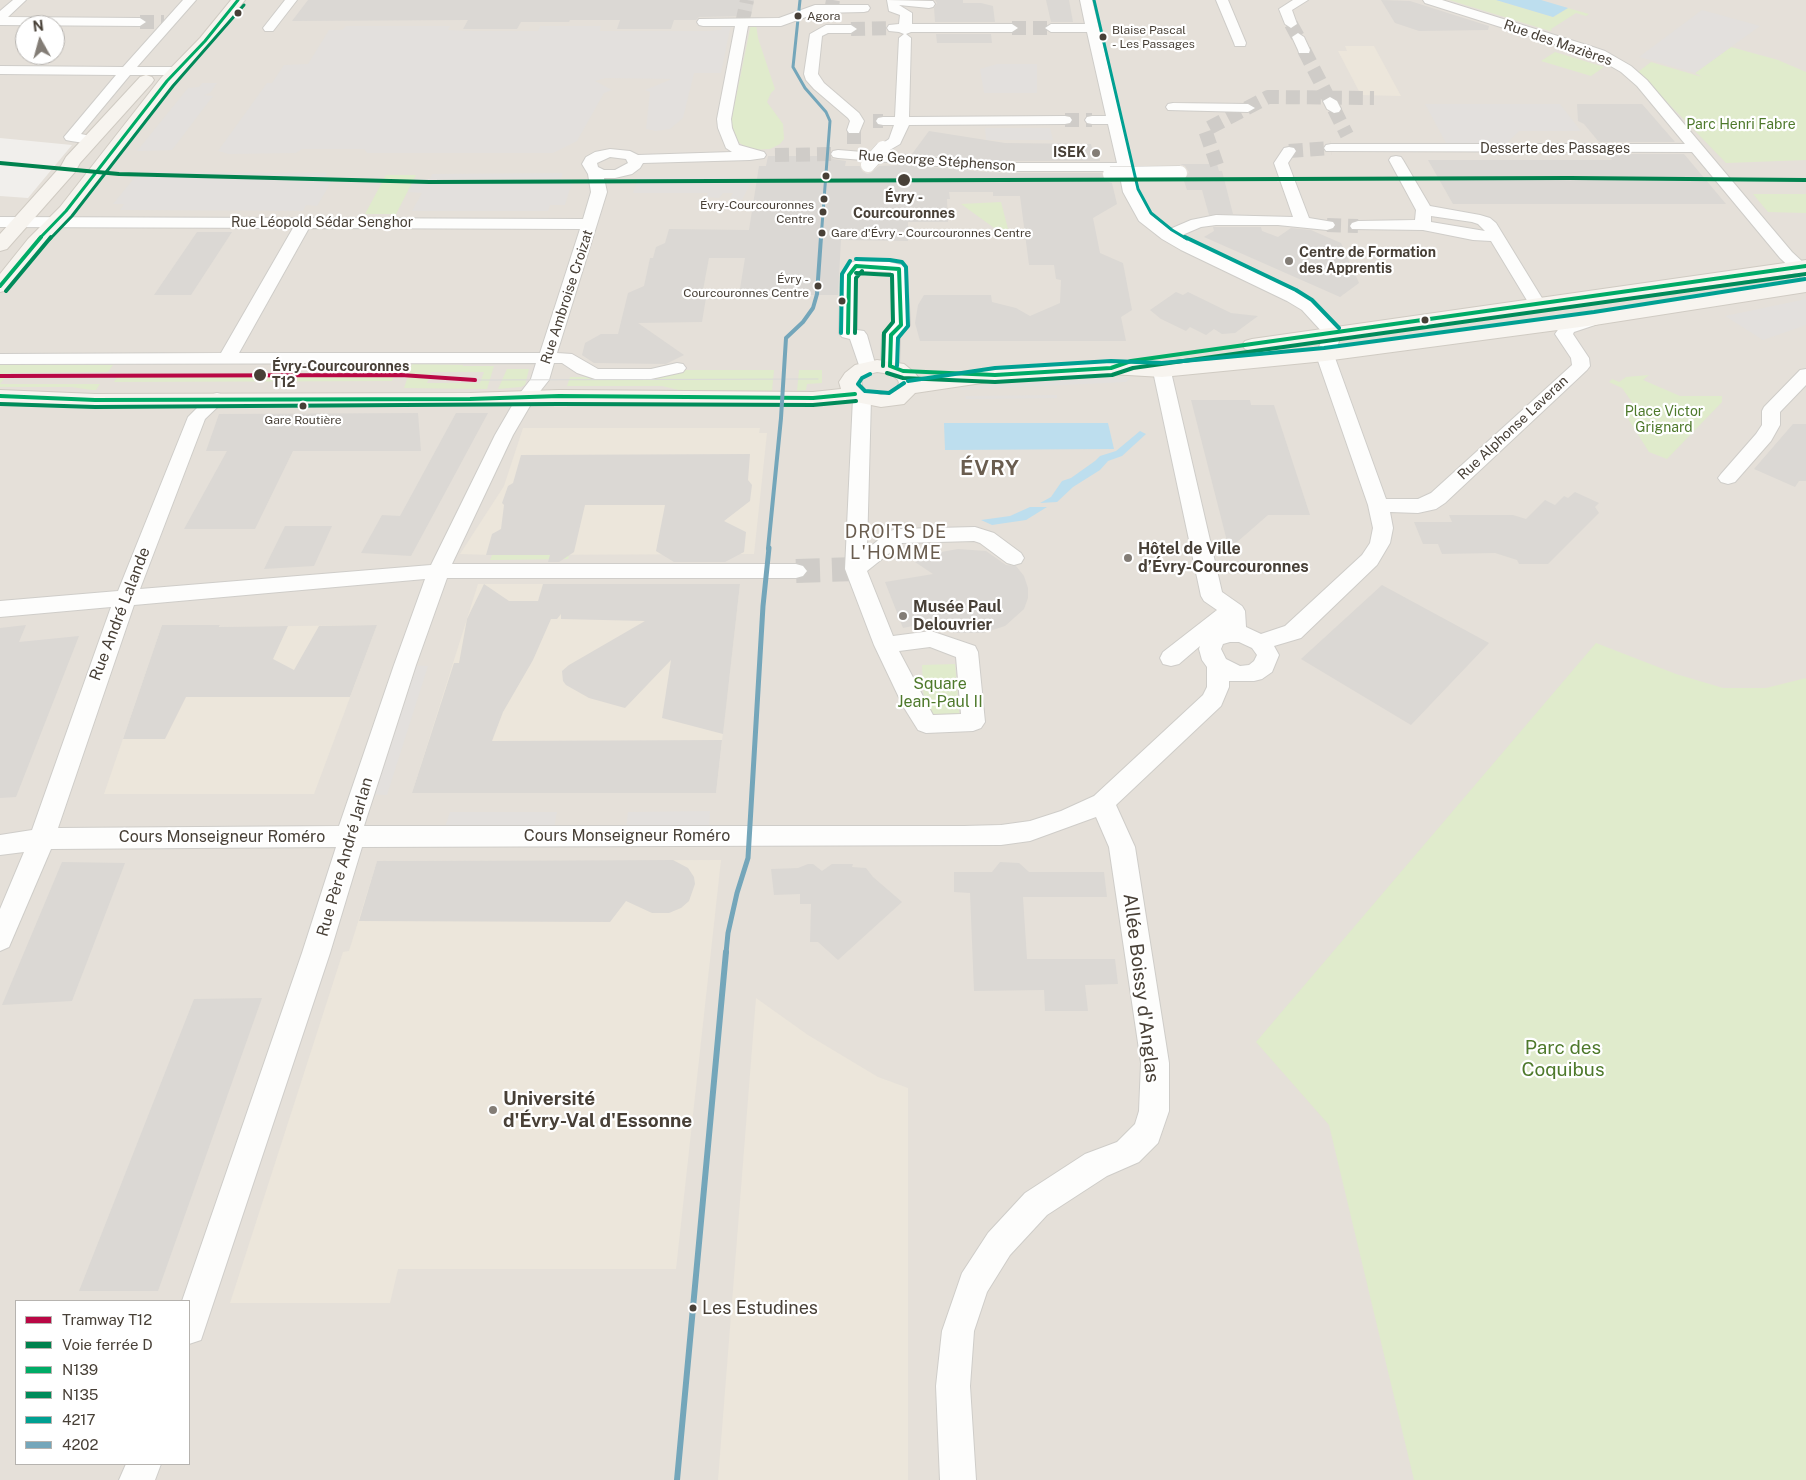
<!DOCTYPE html>
<html>
<head>
<meta charset="utf-8">
<style>
	body { margin:0 }
	#map { position:relative; width:1806px; height:1480px; overflow:hidden; background:#f1efec; font-family:"Public Sans",sans-serif }
	canvas { display:block }
	.legend { position:absolute; left:15px; top:1300px; width:175px; height:165px; box-sizing:border-box; background:#fff; border:1px solid #b6b3af; margin:0; padding:6px 9px; list-style:none; font-size:15px; color:#484037 }
	.legend li { display:flex; align-items:center; gap:10px; height:25px }
	.legend b { width:25px; border:1px solid #b6b3af }
	.north { position:absolute; left:15px; top:15px; width:50px; height:50px; box-sizing:border-box; background:#fff; border:1px solid #b6b3af; border-radius:50%; rotate:353deg; font-size:14px; font-weight:700; line-height:20px; text-align:center; color:#484037 }
	.north::after { content:''; display:block; margin:auto; width:18px; height:22px; background:#837d76; clip-path:polygon(50% 0,100% 100%,50% 72%,0 100%) }
</style>
</head>
<body>
<div id="map">
<canvas width="1806" height="1480"></canvas>
<ul class="legend">
<li><b style="height:6px;background:#b90845"></b>Tramway T12</li>
<li><b style="height:6px;background:#00824e"></b>Voie ferrée D</li>
<li><b style="height:6px;background:#00ab66"></b>N139</li>
<li><b style="height:6px;background:#008b5a"></b>N135</li>
<li><b style="height:6px;background:#00a092"></b>4217</li>
<li><b style="height:6px;background:#74a6ba"></b>4202</li>
</ul>
<div class="north">N</div>
</div>
<script>
const g = document.querySelector('canvas').getContext('2d');
g.lineJoin = 'round';
function fill(path, color) { g.fillStyle = color; g.fill(path, 'evenodd'); }
const shape = rows => new Path2D(rows.map(r => 'M' + r).join(''));
function strokePath(path, color, width, dash) { g.strokeStyle = color; g.lineWidth = width; g.lineCap = dash ? 'butt' : 'round'; g.setLineDash(dash || []); g.stroke(path); }
function drawText(font, color, halo, rows, align = 'center') {
  g.font = font + ' "Public Sans",sans-serif'; g.lineWidth = 4.5; g.setLineDash([]); g.textBaseline = 'middle'; g.strokeStyle = halo; g.fillStyle = color; for (const [text, x, y, turn = 0] of rows) {
    g.save(); g.translate(x, y); g.rotate((+turn || 0) * Math.PI / 180); g.textAlign = isNaN(turn) ? turn : align; if (halo) g.strokeText(text, 0, 0); g.fillText(text, 0, 0); g.restore();
  }
}
fill(shape([
	[0,0,1806,0,1806,1480,0,1480,0,196,28,198,72,145,0,138],
	[25,25,55,25,55,55,25,55],
	[16,1301,189,1301,189,1464,16,1464]
]), '#e5e0d9');
fill(shape([
	[1345,46,1374,46,1401,96,1361,95,1338,51,1347,51],
	[523,428,760,428,759,433,767,433,754,554,492,555,460,554,504,486],
	[478,584,740,584,716,793,412,793],
	[162,625,220,625,220,627,377,625,314,794,104,794],
	[721,860,676,1269,398,1269,390,1303,230,1303,343,952,349,951,377,861],
	[756,998,808,1035,878,1077,908,1088,908,1480,718,1480]
]), '#ece6db');
fill(shape([
	[1449,0,1496,0,1553,17,1568,8,1589,14,1586,16,1576,13,1551,29,1552,30,1550,31],
	[751,24,756,24,758,38,775,89,771,93,767,102,783,124,784,139,780,144,770,149,751,150,738,142,732,132,732,117],
	[1731,47,1778,60,1806,72,1806,160,1726,163,1638,72,1651,62,1702,77,1695,73],
	[1555,52,1604,67,1591,76,1541,61],
	[386,175,416,175,396,214,365,214],
	[1753,194,1806,194,1806,213,1768,212],
	[1001,202,1008,229,997,230,961,204],
	[412,364,463,365,463,366,494,366,487,389,404,388],
	[431,372,484,372,480,383,427,383],
	[0,365,113,365,108,372,9,373,0,384],
	[507,369,529,369,525,385,521,387,498,389],
	[678,370,774,370,772,391,687,392,662,386,567,386,570,377,659,376],
	[799,370,822,370,822,383,807,384,806,390,797,391],
	[395,373,392,381,114,382,119,374],
	[1649,375,1643,380,1680,396,1722,396,1722,402,1667,459,1649,452,1625,414,1634,405,1622,388,1609,382,1612,379,1619,382,1626,377],
	[0,384,100,384,96,390,92,390,72,387,0,387],
	[492,555,569,555,568,559,490,560],
	[1596,643,1676,674,1723,688,1766,688,1806,678,1806,1480,1414,1480,1329,1125,1256,1042],
	[955,664,960,721,925,722,922,665]
]), '#e0ebcc');
fill(shape([
	[1702,10,1760,26,1695,73,1639,57],
	[722,24,731,24,721,73,694,73,683,118,670,129,656,131,646,129,650,92,645,90,672,79,606,78,595,81,612,90,604,93,577,141,553,153,367,153,364,149,302,149,296,153,229,154,218,151,267,83,272,83,284,65,308,64,329,30,342,30,346,26,450,26,448,30,475,31,538,31,540,26,601,26,600,31,706,31,721,30],
	[997,64,1037,64,1037,93,984,93,980,69],
	[202,83,217,83,210,93,204,95,213,96,172,150,137,151,188,88,199,87],
	[1425,104,1560,104,1581,131,1519,131,1507,143,1446,143],
	[985,128,1050,128,1053,140,986,140],
	[149,172,327,173,324,179,333,179,317,206,306,205,303,211,120,210,124,204,113,204,135,177,145,177],
	[563,173,561,179,573,179,565,205,550,205,548,211,412,211,422,193,408,192,414,179,430,179,432,174],
	[638,177,723,177,752,180,742,200,730,198,733,193,723,193,719,198,706,197,708,193,633,193],
	[1806,299,1806,325,1763,340,1725,316],
	[1131,377,1126,382,961,390,959,386],
	[1057,395,1057,398,966,399,965,396],
	[405,665,428,666,387,795,363,794],
	[710,811,709,827,626,828,628,812],
	[450,812,557,812,554,827,445,827]
]), '#e3e0dd');
fill(shape([
	[1496,0,1541,0,1568,8,1553,17],
	[944,423,1108,423,1114,449,945,450],
	[1140,431,1146,434,1122,456,1108,461,1100,470,1073,487,1057,502,1040,503,1051,497,1062,481,1071,478,1095,461,1100,456,1116,451],
	[1030,507,1047,507,1026,520,992,525,981,520,1010,516]
]), '#bddeee');
fill(shape([
	[308,0,754,0,751,16,699,17,696,20,674,20,671,29,617,29,620,20,570,20,569,22,521,22,517,29,463,29,468,20,292,21],
	[935,0,963,0,963,3,981,3,993,6,995,22,935,22,934,8,937,3],
	[1046,0,1069,0,1073,22,1051,22],
	[1381,0,1410,1,1489,26,1488,30,1419,31,1395,23],
	[936,34,991,34,992,43,937,43],
	[1577,104,1642,104,1675,142,1599,142,1584,124,1578,121],
	[929,131,1005,143,1091,144,1092,148,1097,148,1100,161,999,161,912,154],
	[1607,154,1684,154,1726,204,1453,204,1428,160,1612,160],
	[768,156,830,156,833,159,846,161,845,166,860,166,862,171,867,174,871,173,879,166,903,165,999,173,1102,173,1105,181,1112,183,1117,204,1093,218,1100,253,1123,263,1132,310,1121,317,1126,341,920,341,915,323,918,305,924,295,991,295,992,302,1016,308,1030,316,1060,303,1061,280,1056,279,1054,265,1029,265,1020,196,993,196,993,192,949,192,950,199,947,199,948,222,908,222,908,241,841,240,838,295,739,295,745,258,709,258,703,290,707,292,702,322,638,323,684,355,666,364,594,363,582,355,585,343,601,334,618,334,628,293,644,286,650,258,653,258,656,247,665,243,669,229,749,230,759,166,766,166],
	[1180,164,1217,164,1219,171,1222,171,1233,214,1209,215,1202,190,1187,190,1184,181,1189,172,1185,166],
	[1213,227,1261,227,1262,231,1278,237,1291,228,1311,230,1341,243,1359,283,1340,297,1204,237,1214,231],
	[197,232,232,232,191,295,154,295],
	[1176,292,1183,295,1188,292,1231,313,1258,316,1235,333,1222,334,1214,329,1206,335,1190,327,1186,331,1161,319,1150,310],
	[1191,400,1250,400,1251,405,1274,405,1310,515,1268,515,1229,549],
	[418,413,421,451,293,451,255,529,184,529,227,451,206,451,219,414],
	[456,413,488,413,411,556,361,553,382,515,400,516],
	[1793,424,1806,424,1806,481,1799,481,1795,487,1754,469],
	[750,454,748,480,752,485,750,501,724,521,746,532,744,552,725,562,674,562,656,551,665,505,585,505,574,552,559,562,548,562,550,555,486,555,492,534,501,529,504,505,502,503,508,486,513,483,521,455],
	[1575,492,1599,503,1595,507,1599,513,1548,564,1519,564,1517,560,1495,553,1442,554,1438,544,1423,544,1414,522,1452,522,1449,515,1513,515,1526,519,1545,500,1555,505,1564,496,1568,498],
	[285,526,332,526,314,566,264,569],
	[958,549,986,551,1006,565,1016,566,1024,576,1028,588,1028,598,1024,609,1005,626,983,633,955,633,927,623,903,628,885,582,933,574,915,562,941,552],
	[484,584,509,601,538,601,543,584,740,584,723,734,662,718,671,660,625,708,589,698,566,685,563,681,562,671,569,665,645,621,561,619,561,614,557,619,551,619,533,660,503,712,492,741,722,740,716,793,412,793,454,663,459,663,467,619],
	[1382,585,1489,643,1411,725,1301,659],
	[26,625,19,642,79,636,16,797,0,798,0,628],
	[162,625,220,625,219,627,288,626,273,659,294,670,319,626,377,625,350,697,186,697,165,739,123,739],
	[673,860,688,868,694,877,695,884,689,901,681,908,669,913,652,913,626,901,610,922,359,921,377,861],
	[62,862,125,863,72,1001,2,1005],
	[1000,862,1019,863,1029,872,1104,872,1107,897,1023,897,1027,959,1115,959,1118,984,1085,985,1088,1011,1045,1011,1044,990,974,991,970,893,954,892,954,872,992,872],
	[808,864,813,864,822,871,832,864,853,864,852,867,866,868,873,877,902,902,838,960,818,942,810,942,811,904,800,904,800,894,774,895,771,869,798,868],
	[262,998,158,1291,79,1291,194,999]
]), '#dbd8d4');
strokePath(shape([
	[831,11,833,0],
	[140,22,164,22],
	[742,24,747,0],
	[1291,24,1298,37],
	[1012,28,1051,28],
	[851,29,893,28],
	[1304,50,1330,101],
	[1334,109,1347,135],
	[1065,120,1092,120],
	[873,121,883,121],
	[854,130,854,144],
	[1289,151,1331,148],
	[775,155,838,154],
	[1217,165,1205,130,1268,97,1374,98],
	[1327,225,1358,226]
]), '#cfccc8', 14, [14, 7]);
strokePath(shape([
	[796,571,856,569]
]), '#cfccc8', 24, [24, 12]);
const street = shape([
	[13,0,26,0,8,17,140,18,146,22,140,26,0,25,0,11,13,0],
	[183,0,196,0,137,67,176,67,183,71,176,75,130,75,81,134,96,137,98,140,96,143,91,144,71,141,66,140,64,137,116,75,0,74,0,66,123,67,183,0],
	[285,0,297,0,273,31,265,31,263,28,285,0],
	[887,0,933,1,935,4,933,7,929,8,899,5,912,13,912,24,1012,24,1018,28,1012,32,911,32,906,34,911,38,909,117,1065,116,1070,117,1072,120,1070,123,1065,124,909,125,900,144,888,151,878,151,876,148,889,139,894,125,883,125,878,124,876,121,878,118,883,117,895,117,899,38,904,34,899,32,889,31,887,28,889,25,899,24,900,15,889,11,887,0],
	[1080,0,1092,0,1139,192,1151,215,1170,229,1191,220,1216,215,1293,217,1274,163,1284,148,1289,147,1294,148,1296,151,1288,163,1309,218,1333,222,1335,225,1333,228,1327,230,1278,225,1216,225,1201,227,1180,236,1299,293,1314,302,1339,329,1342,333,1334,355,1386,499,1418,499,1431,493,1572,365,1571,358,1555,334,1562,324,1595,314,1601,315,1604,319,1601,323,1574,332,1573,334,1589,358,1590,366,1587,370,1445,503,1436,509,1418,513,1390,512,1393,528,1390,543,1377,565,1301,638,1274,646,1279,655,1272,672,1262,679,1254,681,1229,681,1229,687,1221,706,1116,805,1135,847,1169,1063,1169,1111,1158,1143,1139,1162,1107,1176,1047,1215,1010,1255,987,1292,974,1331,970,1386,976,1480,940,1480,936,1386,942,1331,962,1273,988,1233,1025,1193,1085,1154,1117,1142,1135,1124,1139,1111,1141,1063,1109,847,1096,817,1030,841,1001,845,362,847,330,953,201,1340,189,1344,189,1301,182,1301,302,953,336,847,51,849,9,947,0,951,0,909,24,852,0,855,0,835,32,830,111,607,0,617,0,601,118,591,188,417,210,395,217,393,224,395,226,399,205,419,140,589,431,565,495,435,517,397,531,379,536,363,0,364,0,354,221,353,293,228,0,227,0,217,583,219,591,192,588,174,582,164,586,157,595,152,610,149,630,151,638,155,732,152,726,148,718,128,717,119,735,26,703,26,699,25,697,22,699,19,779,18,815,5,868,5,870,8,868,11,864,12,817,13,781,26,748,26,731,119,732,128,739,145,764,152,766,155,764,158,750,160,643,163,640,168,632,174,615,178,604,178,607,192,557,353,572,354,598,369,651,369,677,363,683,364,686,368,683,372,651,379,595,379,577,373,562,363,554,363,549,380,534,399,513,435,452,564,796,564,803,566,807,571,803,576,796,578,447,578,416,665,364,826,964,826,1001,825,1030,821,1061,811,1094,796,1203,695,1207,687,1207,667,1202,660,1199,649,1200,646,1179,664,1171,666,1163,664,1160,658,1163,652,1217,610,1204,601,1201,596,1154,376,1157,372,1163,371,1169,372,1172,376,1222,592,1242,606,1245,611,1246,627,1261,634,1285,626,1362,555,1370,543,1373,528,1368,505,1316,355,1324,334,1302,310,1287,301,1181,250,1162,239,1139,221,1123,192,1119,171,999,171,838,158,833,157,831,154,833,151,838,150,999,163,1117,163,1108,124,1092,124,1087,123,1085,120,1087,117,1092,116,1106,116,1087,32,1051,32,1045,28,1051,24,1085,24,1080,0],
	[610,157,626,159,628,163,615,170,604,170,598,167,597,163,610,157],
	[309,228,580,229,540,353,239,353,309,228],
	[425,579,394,665,339,826,58,828,134,605,425,579],
	[1230,642,1239,642,1252,648,1257,655,1254,661,1249,665,1240,666,1226,659,1221,649,1223,644,1230,642],
	[1216,0,1228,0,1246,43,1245,46,1235,46,1234,43,1216,0],
	[1293,0,1308,0,1292,10,1297,24,1291,28,1285,24,1279,9,1293,0],
	[1423,0,1442,0,1590,46,1605,51,1631,66,1647,80,1792,252,1806,265,1806,279,1800,277,1780,258,1692,152,1326,151,1324,148,1326,145,1331,144,1685,144,1637,86,1621,72,1595,57,1425,3,1423,0],
	[826,25,851,25,857,29,851,33,828,33,822,36,818,74,824,83,859,113,864,121,859,133,849,133,847,130,850,121,848,118,814,89,806,80,804,74,810,34,826,25],
	[1298,33,1304,37,1310,50,1309,53,1299,53,1298,50,1292,37,1298,33],
	[1330,97,1337,101,1341,109,1339,112,1334,113,1327,109,1323,101,1330,97],
	[1173,103,1248,104,1255,108,1248,112,1168,110,1166,107,1168,104,1173,103],
	[1396,156,1401,157,1403,160,1430,206,1480,215,1490,218,1496,223,1545,303,1543,307,1531,307,1491,241,1473,240,1423,230,1352,229,1350,226,1352,223,1358,221,1415,220,1416,210,1389,160,1391,157,1396,156],
	[1431,216,1472,222,1478,224,1485,231,1431,222,1431,216],
	[856,261,889,262,905,266,907,269,910,325,900,336,899,366,896,370,890,371,884,370,881,366,882,335,892,324,891,272,861,271,857,275,857,330,864,331,867,335,876,367,873,371,867,372,861,371,850,339,842,337,839,333,841,275,850,263,856,261],
	[1806,369,1806,385,1780,412,1780,425,1771,441,1735,482,1728,484,1721,482,1718,478,1721,474,1756,434,1762,425,1762,411,1764,407,1800,370,1806,369],
	[862,392,869,394,871,398,867,549,890,531,897,529,975,527,994,533,1021,553,1024,558,1021,563,1014,565,1007,563,980,543,974,541,902,543,867,571,893,636,931,631,975,646,978,652,985,722,981,728,973,731,926,733,918,730,903,706,874,645,845,569,853,398,855,394,862,392],
	[930,647,956,657,961,714,933,715,899,651,930,647],
	[126,1464,161,1464,155,1480,119,1480,126,1464]
]);
const secondary = shape([
	[231,0,245,0,210,44,173,84,72,215,42,247,7,290,0,292,0,274,28,239,60,207,161,78,200,38,231,0],
	[146,75,152,77,154,80,152,83,80,163,75,172,7,249,0,251,0,234,61,166,66,157,140,77,146,75],
	[1806,260,1806,272,1252,351,1245,349,1242,345,1245,341,1252,339,1806,260],
	[1806,280,1806,292,1595,325,1325,361,1162,377,1111,374,995,381,915,393,904,404,881,407,851,401,813,404,559,402,470,405,95,406,0,402,0,390,95,394,470,393,559,390,813,392,841,389,839,382,845,373,855,365,877,360,904,364,915,373,920,380,995,369,1111,362,1162,365,1325,349,1595,313,1806,280],
	[877,372,891,374,898,380,899,383,896,389,890,393,881,395,863,390,861,380,869,374,877,372]
]);
strokePath(street, '#cfcdc9', 2);
strokePath(secondary, '#d0cbc3', 2);
fill(street, '#fdfdfc');
fill(secondary, '#f7f4ef');
strokePath(shape([
	[475,380,818,379]
]), '#d9d9d8', 1);
const streetBridge = shape([
	[868,165,883,148],
	[1110,174,1180,173]
]);
strokePath(streetBridge, '#cfcdc9', 15, []);
strokePath(streetBridge, '#fdfdfc', 14);
strokePath(shape([
	[39,239,66,211,167,81,205,41,238,0]
]), '#00ab66', 3);
strokePath(shape([
	[856,266,899,269,901,325,891,335,890,366],
	[0,286,41,237],
	[848,333,849,275,856,266],
	[890,366,903,371,995,375,1111,368,1131,361,1806,266],
	[0,396,95,400,470,399,559,396,813,398,855,394]
]), '#00ab66', 4);
strokePath(shape([
	[50,239,72,216,173,86,244,5]
]), '#008b5a', 3);
strokePath(shape([
	[856,273,892,275,893,322,884,333,883,366],
	[6,291,51,237],
	[855,333,856,278,862,271],
	[887,373,903,378,995,382,1112,375,1133,368,1806,274],
	[0,404,95,407,559,404,813,405,856,401]
]), '#008b5a', 4);
strokePath(shape([
	[1094,0,1138,189,1151,213,1172,230,1187,239]
]), '#00a092', 3);
strokePath(shape([
	[1185,237,1296,290,1312,300,1339,328],
	[856,259,890,260,902,262,906,267,908,326,898,338,897,366],
	[841,333,842,274,850,261],
	[870,374,862,378,858,384,865,391,889,393,904,383],
	[908,381,995,368,1111,361,1162,363,1324,348,1594,312,1805,279]
]), '#00a092', 4);
strokePath(shape([
	[800,0,793,67,805,88,826,112,830,121,821,239]
]), '#74a6ba', 3);
strokePath(shape([
	[768,549,781,418,786,338,803,322,813,308,817,294,821,237]
]), '#74a6ba', 4);
strokePath(shape([
	[726,953,728,933,737,893,748,858,763,606,769,548]
]), '#74a6ba', 5);
strokePath(shape([
	[677,1480,726,952]
]), '#74a6ba', 6);
strokePath(shape([
	[0,163,119,174,429,182,1570,178,1806,180]
]), '#00824e', 4);
strokePath(shape([
	[0,376,401,375,475,380]
]), '#b90845', 4);
for (const [x, y, r, color] of [
	[238,13,4.5,"#484037"],
	[798,16,4.5,"#484037"],
	[1103,37,4.5,"#484037"],
	[1096,153,5,"#837d76"],
	[826,176,4.5,"#484037"],
	[904,180,7,"#484037"],
	[824,199,4.5,"#484037"],
	[823,212,4.5,"#484037"],
	[822,233,4.5,"#484037"],
	[1289,261,5,"#837d76"],
	[818,286,4.5,"#484037"],
	[842,301,4.5,"#484037"],
	[1425,320,4.5,"#484037"],
	[260,375,7,"#484037"],
	[303,406,4.5,"#484037"],
	[1128,558,5,"#837d76"],
	[903,616,5,"#837d76"],
	[493,1110,5,"#837d76"],
	[693,1308,4.5,"#484037"]
]) { const dot = new Path2D(); dot.arc(x, y, r, 0, 2 * Math.PI); g.fillStyle = color; g.fill(dot); strokePath(dot, '#fff', 2); }
drawText('12px', '#484037', '#fff', [
	["Agora",807,16],
	["Blaise Pascal",1112,30],
	["- Les Passages",1112,44],
	["Évry-Courcouronnes",814,205,"right"],
	["Centre",814,219,"right"],
	["Gare d'Évry - Courcouronnes Centre",831,233],
	["Évry -",809,279,"right"],
	["Courcouronnes Centre",809,293,"right"],
	["Gare Routière",303,420,"center"]
], 'left');
drawText('14px', '#484037', '#fff', [
	["Rue des Mazières",1558,43,19],
	["Desserte des Passages",1555,149],
	["Rue George Stéphenson",937,161,4],
	["Rue Léopold Sédar Senghor",322,223],
	["Rue Ambroise Croizat",567,297,-72],
	["Rue Alphonse Laveran",1513,428,-43]
]);
drawText('14px', '#4e792b', '#fff', [
	["Parc Henri Fabre",1741,125],
	["Place Victor",1664,412],
	["Grignard",1664,428]
]);
drawText('bold 14px', '#484037', '#fff', [
	["ISEK",1086,153],
	["Centre de Formation",1299,253,"left"],
	["des Apprentis",1299,269,"left"]
], 'right');
drawText('bold 14px', '#484037', '#fff', [
	["Évry -",904,198],
	["Courcouronnes",904,214],
	["Évry-Courcouronnes",272,367,"left"],
	["T12",272,383,"left"]
]);
drawText('bold 16px', '#484037', '#fff', [
	["Hôtel de Ville",1138,549],
	["d’Évry-Courcouronnes",1138,567],
	["Musée Paul",913,607],
	["Delouvrier",913,625]
], 'left');
drawText('16px', '#484037', '#fff', [
	["Rue André Lalande",120,614,-69],
	["Cours Monseigneur Roméro",627,836],
	["Cours Monseigneur Roméro",222,837],
	["Rue Père André Jarlan",345,857,-74]
]);
drawText('16px', '#4e792b', '#fff', [
	["Square",940,684],
	["Jean-Paul II",940,702]
]);
g.letterSpacing = '1px';
drawText('18px', '#6a5d4f', '#fff', [
	["DROITS DE",896,532],
	["L'HOMME",896,553]
]);
g.letterSpacing = '0px';
drawText('18px', '#484037', '#fff', [
	["Les Estudines",702,1308]
], 'left');
drawText('19px', '#484037', '#fff', [
	["Allée Boissy d'Anglas",1141,988,83]
]);
drawText('19px', '#4e792b', '#fff', [
	["Parc des",1563,1048],
	["Coquibus",1563,1070]
]);
drawText('bold 19px', '#484037', '#fff', [
	["Université",503,1099],
	["d'Évry-Val d'Essonne",503,1121]
], 'left');
g.letterSpacing = '1px';
drawText('bold 21px', '#6a5d4f', '#fff', [
	["ÉVRY",990,469]
]);
g.letterSpacing = '0px';
</script>
</body>
</html>
